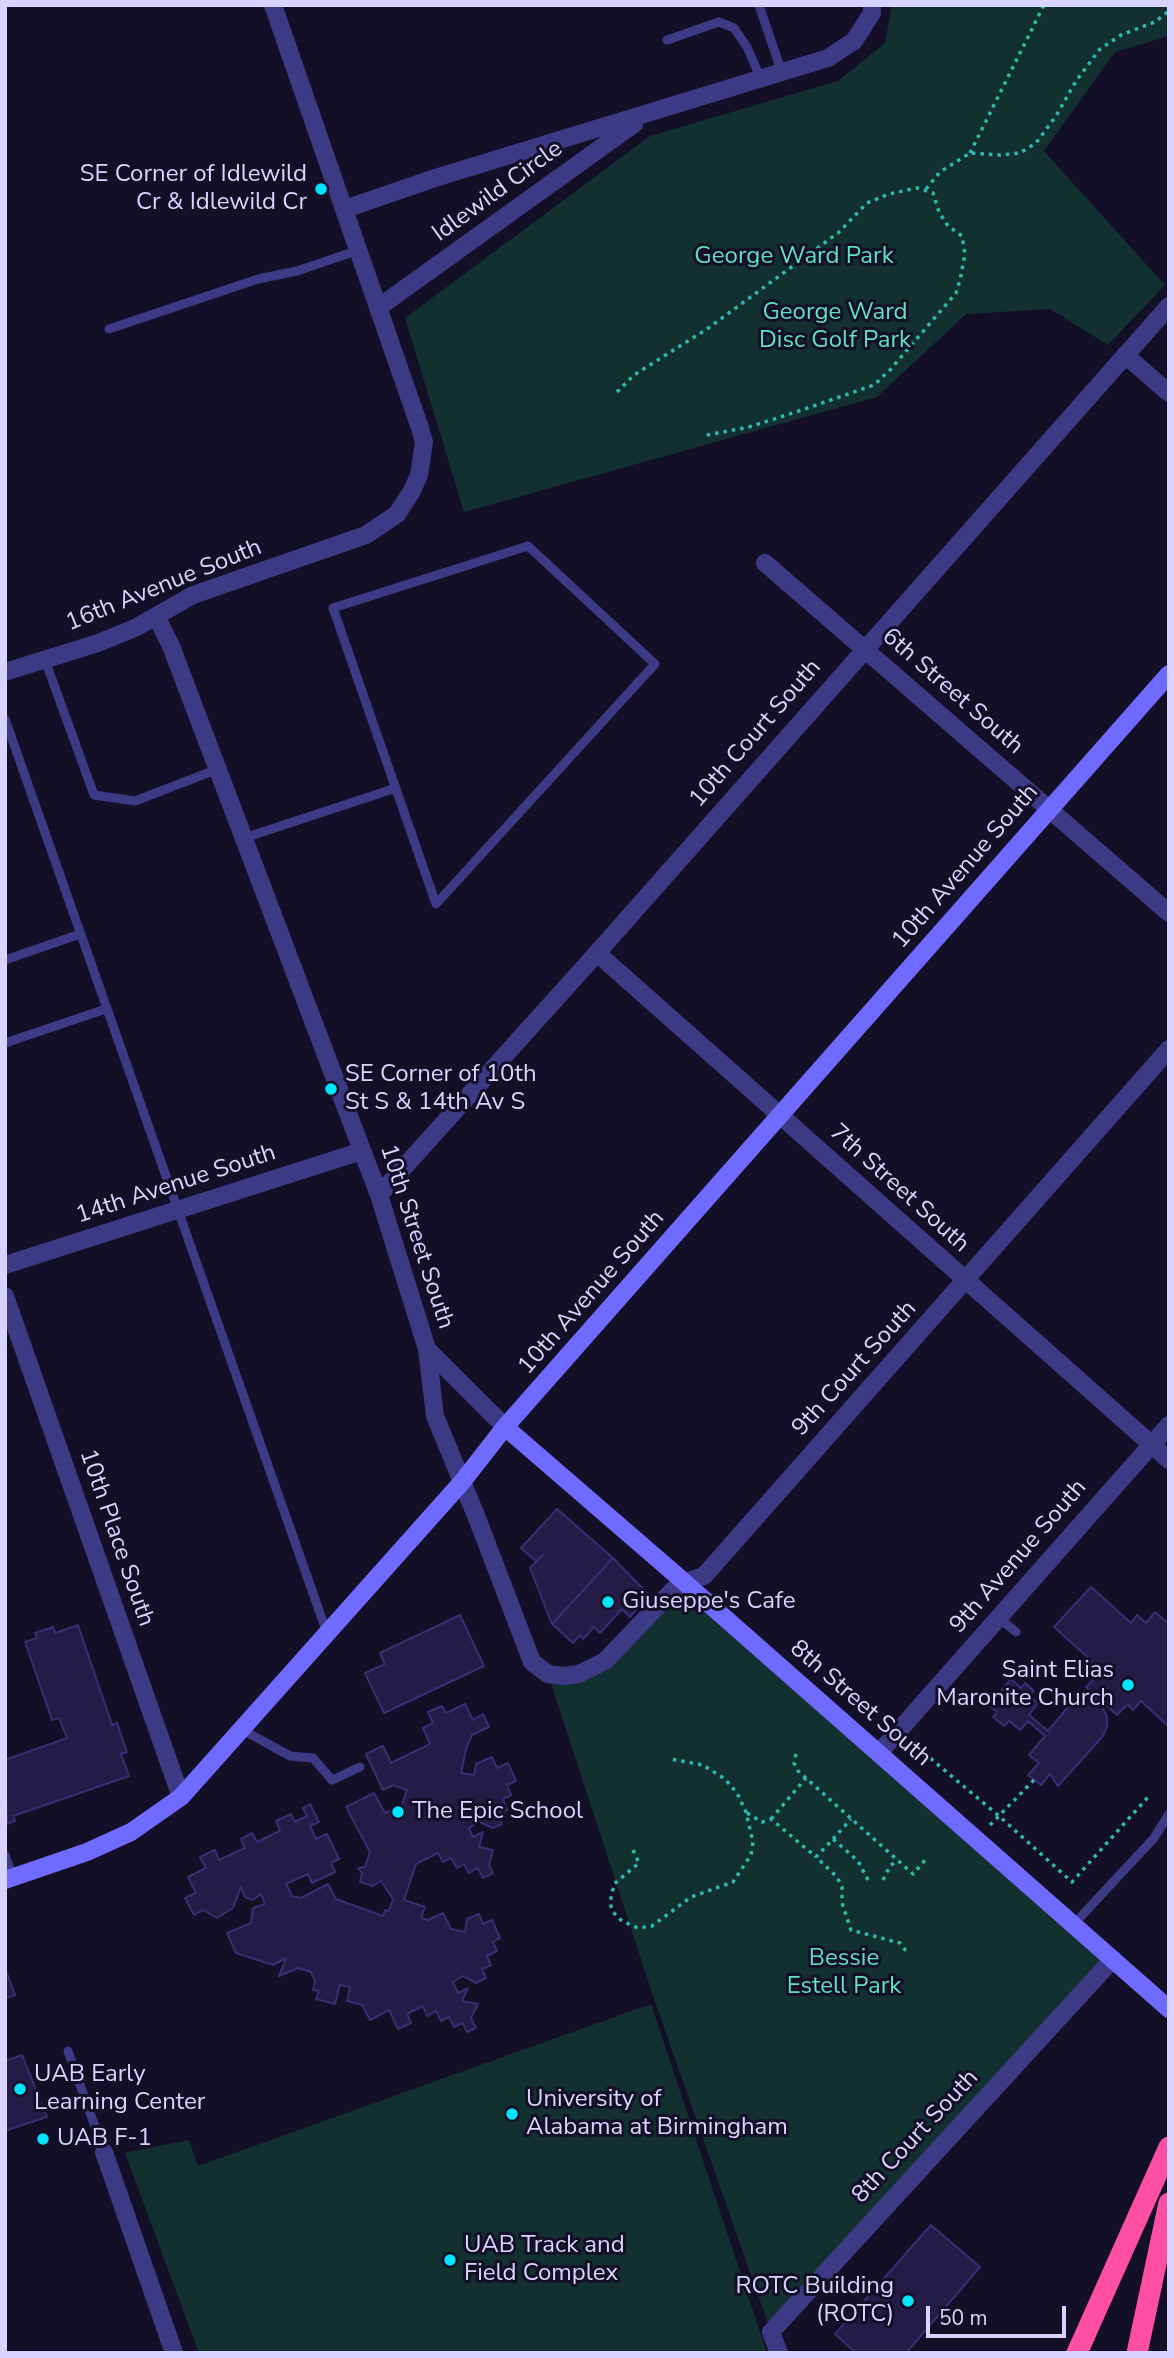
<!DOCTYPE html>
<html>
<head>
<meta charset="utf-8">
<style>
	body { margin:0 }
	#map { position:relative; width:1174px; height:2358px; overflow:hidden; background:#130f26; font-family:"Nunito Sans",sans-serif }
	canvas { display:block }
	.frame { position:absolute; inset:0; border:7px solid #d9d4ff; pointer-events:none }
	.scale { position:absolute; left:926px; top:2306px; width:140px; height:32px; box-sizing:border-box; border:4px solid #d9d4ff; border-top:0; padding-left:9px; font-size:21px; line-height:24px; white-space:nowrap; color:#d9d4ff; -webkit-text-stroke:5px #130f26; paint-order:stroke }
</style>
</head>
<body>
<div id="map">
<canvas width="1174" height="2358"></canvas>
<div class="frame"></div>
<div class="scale">50 m</div>
</div>
<script>
const g = document.querySelector('canvas').getContext('2d');
g.lineJoin = 'round';
function fill(path, color) { g.fillStyle = color; g.fill(path, 'evenodd'); }
const shape = rows => new Path2D(rows.map(r => 'M' + r).join(''));
function strokePath(path, color, width, dash) { g.strokeStyle = color; g.lineWidth = width; g.lineCap = dash ? 'butt' : 'round'; g.setLineDash(dash || []); g.stroke(path); }
function drawText(font, color, halo, rows, align = 'center') {
  g.font = font + ' "Nunito Sans",sans-serif'; g.lineWidth = 6; g.setLineDash([]); g.textBaseline = 'middle'; g.strokeStyle = halo; g.fillStyle = color; for (const [text, x, y, turn = 0] of rows) {
    g.save(); g.translate(x, y); g.rotate((+turn || 0) * Math.PI / 180); g.textAlign = isNaN(turn) ? turn : align; if (halo) g.strokeText(text, 0, 0); g.fillText(text, 0, 0); g.restore();
  }
}
fill(shape([
	[892,5,1169,5,1169,36,1115,52,1044,151,1165,285,1108,345,1050,309,966,314,877,397,464,512,405,318,650,136,838,81,885,43],
	[685,1582,1113,1959,771,2332,654,1999,548,1674,579,1674],
	[651,2004,767,2353,199,2353,125,2153,189,2140,198,2166]
]), '#12302f');
const building = shape([
	[557,1509,613,1558,552,1624,530,1568,544,1554,536,1561,521,1548,557,1509],
	[613,1558,649,1595,630,1617,622,1609,600,1633,594,1627,583,1639,580,1635,573,1643,552,1624,613,1558],
	[1091,1587,1131,1623,1137,1615,1146,1623,1155,1612,1169,1624,1169,1727,1141,1701,1133,1710,1128,1704,1117,1715,1106,1705,1103,1708,1107,1717,1107,1727,1102,1737,1058,1786,1050,1774,1041,1785,1028,1775,1039,1763,1029,1755,1045,1736,1028,1721,1020,1730,1009,1721,1004,1726,993,1717,997,1712,989,1705,1011,1679,1021,1688,1025,1683,1034,1691,1030,1696,1038,1703,1029,1715,1048,1731,1074,1700,1085,1697,1094,1700,1097,1697,1086,1687,1096,1677,1086,1668,1092,1661,1054,1627,1091,1587],
	[460,1615,484,1666,384,1713,365,1673,385,1664,380,1653,460,1615],
	[78,1625,112,1725,117,1723,127,1752,121,1754,129,1776,13,1816,15,1821,7,1824,5,1760,67,1738,59,1718,52,1720,25,1642,37,1638,35,1633,53,1627,55,1633,78,1625],
	[465,1704,473,1720,483,1714,489,1727,472,1735,466,1749,461,1773,474,1775,476,1764,492,1757,497,1768,508,1763,516,1781,507,1785,511,1795,503,1799,507,1810,498,1814,502,1824,493,1828,479,1822,469,1828,473,1837,483,1832,479,1847,493,1850,489,1865,493,1873,483,1878,478,1868,469,1873,464,1864,457,1868,451,1858,443,1862,438,1853,416,1864,404,1900,425,1907,421,1918,428,1920,443,1913,451,1929,465,1932,467,1919,479,1914,483,1924,492,1920,500,1938,493,1942,497,1951,487,1956,491,1965,482,1969,486,1978,476,1983,463,1976,453,1982,458,1993,468,1988,462,2001,478,2004,471,2018,476,2028,467,2032,463,2023,454,2027,449,2017,441,2021,436,2011,427,2016,423,2006,407,2014,411,2023,398,2029,389,2010,370,2020,362,2005,347,2001,350,1987,340,1985,335,2004,316,1999,319,1991,313,1990,315,1981,311,1972,298,1968,279,1976,286,1958,273,1965,236,1953,227,1933,251,1923,253,1908,265,1904,261,1894,253,1900,245,1897,241,1887,233,1908,217,1918,203,1910,194,1915,185,1898,196,1893,188,1877,206,1868,200,1857,215,1850,219,1860,245,1848,241,1839,252,1833,257,1842,280,1831,276,1821,291,1814,295,1822,307,1816,303,1808,310,1804,319,1822,310,1826,316,1839,327,1834,339,1859,331,1863,335,1872,312,1883,308,1874,286,1884,292,1896,301,1898,328,1884,336,1899,383,1916,385,1910,389,1911,393,1899,381,1881,373,1886,360,1882,362,1873,358,1868,365,1867,370,1852,346,1807,374,1793,385,1813,402,1805,407,1790,393,1785,383,1790,366,1754,383,1746,391,1763,430,1744,423,1728,433,1723,428,1712,442,1706,446,1713,465,1704],
	[5,1968,15,1995,5,1998,5,1968],
	[22,2055,47,2117,5,2131,5,2061,22,2055],
	[931,2225,980,2267,906,2353,856,2353,835,2334,931,2225]
]);
fill(building, '#241b47');
strokePath(building, '#3b2d73', 2);
strokePath(shape([
	[970,153,1044,5],
	[926,189,940,172,970,153,1000,155,1020,153,1036,143,1056,116,1076,81,1100,49,1121,35,1155,22,1169,11],
	[617,392,634,375,707,329,838,233,867,203,889,194,917,188,933,193,939,212,948,226,962,236,965,254,960,280,956,293,890,370,874,385,802,410,749,427,702,436],
	[911,1742,999,1816,1072,1882,1148,1797],
	[796,1754,794,1763,798,1771,913,1874,926,1859],
	[747,1813,762,1822,771,1819,816,1857],
	[771,1819,806,1778],
	[990,1825,1034,1780],
	[833,1839,851,1819],
	[633,1850,639,1863,614,1884,610,1903,613,1912,622,1921,638,1928,652,1926,691,1897,733,1882,751,1855,753,1842,746,1812,737,1793,725,1779,703,1765,671,1759],
	[868,1880,858,1861,833,1839,816,1857,837,1877,842,1887,842,1903,851,1930,900,1943,906,1951],
	[883,1880,890,1866,898,1860]
]), '#2fb8b0', 3.5, [3.5, 5]);
strokePath(shape([
	[759,5,782,73],
	[667,40,719,22,734,28,747,47,761,79],
	[109,329,258,279,297,271,359,250],
	[528,546,655,664,436,904,333,608,528,546],
	[45,660,94,795,135,801,218,769],
	[5,719,327,1633],
	[244,838,396,788],
	[5,960,80,934],
	[5,1043,106,1009],
	[999,1618,1016,1632],
	[241,1729,290,1756,313,1758,332,1780,360,1767],
	[5,1855,13,1877],
	[1074,1924,1154,1838,1169,1814],
	[68,2051,104,2152]
]), '#3d3a85', 9);
strokePath(shape([
	[345,209,435,178,828,58,854,41,872,13,872,5],
	[379,307,634,124],
	[1125,355,1169,393],
	[765,563,1169,913],
	[156,616,171,646,379,1195,427,1349,435,1416,477,1518,532,1662,548,1674,563,1676,579,1674,605,1661,673,1590,685,1582,704,1576,1169,1049],
	[5,672,98,643,135,628,193,595,366,535,397,514,412,491,419,475,424,442,420,428,273,5],
	[597,953,1169,1460],
	[379,1195,597,953,1169,306],
	[5,1265,362,1151],
	[5,1296,181,1797],
	[427,1349,505,1427],
	[879,1753,1169,1425],
	[104,2152,174,2353],
	[779,2353,771,2332,1113,1959]
]), '#3d3a85', 18);
strokePath(shape([
	[505,1427,675,1574,1169,2009],
	[5,1880,87,1852,131,1832,181,1797,462,1482,505,1427,1169,674]
]), '#6f6bff', 18);
strokePath(shape([
	[1077,2353,1169,2147],
	[1137,2353,1169,2203]
]), '#ff4fa3', 21);
for (const [x, y, r, color] of [
	[321,189,7,"#00e5ff"],
	[331,1089,7,"#00e5ff"],
	[608,1602,7,"#00e5ff"],
	[1128,1685,7,"#00e5ff"],
	[398,1812,7,"#00e5ff"],
	[20,2089,7,"#00e5ff"],
	[512,2114,7,"#00e5ff"],
	[43,2139,7,"#00e5ff"],
	[450,2260,7,"#00e5ff"],
	[908,2301,7,"#00e5ff"]
]) { const dot = new Path2D(); dot.arc(x, y, r, 0, 2 * Math.PI); g.fillStyle = color; g.fill(dot); strokePath(dot, '#130f26', 2.5); }
drawText('24px', '#d9d4ff', '#130f26', [
	["SE Corner of Idlewild",307,175,"right"],
	["Cr & Idlewild Cr",307,203,"right"],
	["SE Corner of 10th",345,1075],
	["St S & 14th Av S",345,1103],
	["Giuseppe's Cafe",622,1602],
	["Saint Elias",1114,1671,"right"],
	["Maronite Church",1114,1699,"right"],
	["The Epic School",412,1812],
	["UAB Early",34,2075],
	["Learning Center",34,2103],
	["University of",526,2100],
	["Alabama at Birmingham",526,2128],
	["UAB F-1",57,2139],
	["UAB Track and",464,2246],
	["Field Complex",464,2274],
	["ROTC Building",894,2287,"right"],
	["(ROTC)",894,2315,"right"]
], 'left');
drawText('24px', '#d9d4ff', '#130f26', [
	["Idlewild Circle",498,192,-36],
	["16th Avenue South",164,586,-22],
	["6th Street South",952,692,41],
	["10th Court South",756,734,-49],
	["10th Avenue South",966,867,-49],
	["14th Avenue South",176,1185,-18],
	["7th Street South",899,1189,42],
	["10th Street South",416,1237,72],
	["10th Avenue South",592,1293,-49],
	["9th Court South",855,1369,-48],
	["10th Place South",116,1538,71],
	["9th Avenue South",1019,1557,-49],
	["8th Street South",860,1704,41],
	["8th Court South",916,2137,-47]
]);
drawText('24px', '#5fe0c0', '#130f26', [
	["George Ward Park",794,257],
	["George Ward",835,313],
	["Disc Golf Park",835,341],
	["Bessie",844,1959],
	["Estell Park",844,1987]
]);
</script>
</body>
</html>
